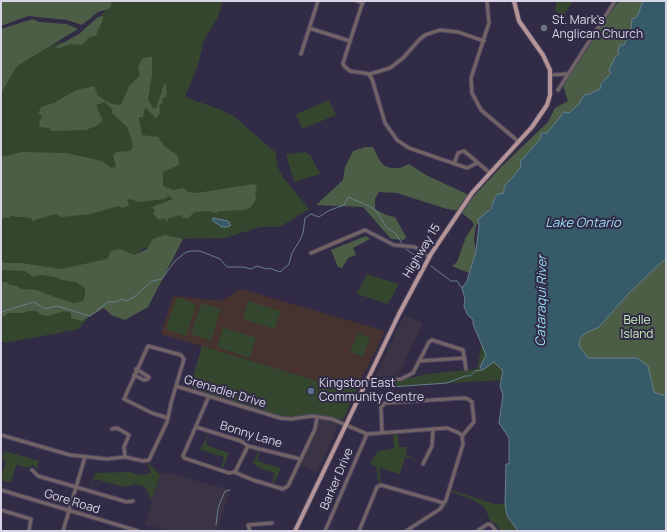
<!DOCTYPE html>
<html>
<head>
<meta charset="utf-8">
<style>
	body { margin:0 }
	#map { position:relative; width:667px; height:532px; overflow:hidden; background:#322b46; font-family:Manrope,sans-serif }
	canvas { display:block }
	.frame { position:absolute; inset:0; border:2px solid #d8d5e6; pointer-events:none }
</style>
</head>
<body>
<div id="map">
<canvas width="667" height="532"></canvas>
<div class="frame"></div>
</div>
<script>
const g = document.querySelector('canvas').getContext('2d');
g.lineJoin = 'round';
function fill(path, color) { g.fillStyle = color; g.fill(path, 'evenodd'); }
const shape = rows => new Path2D(rows.map(r => 'M' + r).join(''));
function strokePath(path, color, width, dash) { g.strokeStyle = color; g.lineWidth = width; g.lineCap = dash ? 'butt' : 'round'; g.setLineDash(dash || []); g.stroke(path); }
function drawText(font, color, halo, rows, align = 'center') {
  g.font = font + ' Manrope,sans-serif'; g.lineWidth = 4; g.setLineDash([]); g.textBaseline = 'middle'; g.strokeStyle = halo; g.fillStyle = color; for (const [text, x, y, turn = 0] of rows) {
    g.save(); g.translate(x, y); g.rotate((+turn || 0) * Math.PI / 180); g.textAlign = isNaN(turn) ? turn : align; if (halo) g.strokeText(text, 0, 0); g.fillText(text, 0, 0); g.restore();
  }
}
fill(shape([
	[404,315,423,323,398,375,375,377],
	[320,419,325,419,339,424,317,472,299,465],
	[165,472,230,490,217,531,168,531,145,524,160,475]
]), '#3a3445');
fill(shape([
	[241,289,385,331,362,378,354,379,350,383,339,386,331,385,161,334,173,296,221,301]
]), '#46322e');
fill(shape([
	[112,1,223,1,218,17,204,40,198,65,185,97,224,111,235,117,276,153,277,165,282,176,309,209,280,227,261,227,224,238,183,239,142,249,79,329,6,343,1,341,1,82,11,69,45,45,74,41,97,21],
	[556,1,573,1,564,15,555,11],
	[329,100,336,115,302,129,296,114],
	[305,152,311,156,320,174,294,182,286,154],
	[367,274,399,284,388,304,357,294],
	[177,297,196,304,186,336,166,329],
	[248,301,281,311,275,329,243,319],
	[202,303,221,309,211,341,191,334],
	[223,327,256,338,250,358,217,347],
	[358,333,370,338,363,357,350,352],
	[482,343,486,355,499,361,503,371,502,380,367,388,370,383,407,379,427,374,477,369],
	[202,346,331,385,339,386,350,383,357,377,362,378,343,420,318,414,291,417,280,416,190,388],
	[393,434,398,434,399,447,407,447,406,455,418,460,405,457,400,474,379,468,381,483,379,484,376,467,370,464,378,451,394,448],
	[208,435,206,445,229,453,223,468,221,467,224,457,200,450],
	[4,451,39,461,37,469,33,465,28,468,16,465,11,483,1,480,6,460,2,459],
	[256,451,260,451,257,461,281,468,274,483,272,483,275,473,259,468,253,463,258,452],
	[147,462,160,475,152,500,144,486,135,484,125,487,95,479,91,489,95,473,129,472,140,475,151,473],
	[451,490,494,504,505,504,507,516,518,531,500,531,495,523,490,521,485,508,474,500,451,492]
]), '#35462f');
fill(shape([
	[2,1,106,1,112,3,109,9,98,12,82,25,67,20,28,16,1,26],
	[619,1,652,1,640,8,638,21,631,28,629,41,617,55,612,79,509,186,503,196,494,201,487,215,476,225,474,239,477,259,469,273,452,266,457,262,466,237,474,225,472,221,459,211,447,209,397,193,379,192,375,199,375,209,386,215,395,217,406,237,404,240,391,239,363,207,316,205,343,180,345,167,353,151,365,147,373,147,380,161,385,166,391,168,400,168,409,164,426,175,473,197,474,196,501,167,548,122,555,108,568,101,563,85,589,46,593,36],
	[103,16,103,19,96,36,90,37,82,45,71,44,56,49,57,46,79,34,98,17],
	[33,19,39,22,66,24,78,29,17,66,1,93,1,29],
	[148,57,152,57,152,75,148,100,153,108,156,108,165,82,167,93,165,98,162,98,163,103,159,105,160,113,156,118,145,107,143,117,139,117,142,135,158,137,164,146,177,155,179,161,179,165,163,172,163,186,173,190,184,188,188,192,197,193,254,184,257,186,255,194,256,199,251,207,245,210,220,211,216,213,208,211,195,212,188,218,183,218,180,215,169,218,167,222,164,218,159,220,155,216,153,213,155,210,152,207,173,199,169,196,164,199,138,202,131,199,127,200,129,205,123,208,118,206,91,214,61,217,56,214,34,220,33,222,31,218,10,216,9,218,4,217,1,220,1,157,22,152,66,153,102,161,111,168,116,167,113,155,117,152,130,151,133,147,132,140,127,127,112,113,112,109,105,102,96,105,103,121,96,126,86,130,51,131,49,128,40,127,39,122,42,116,38,114,41,107,54,103,76,90,94,86,98,96,112,104,121,105,129,86,140,75,138,68,142,59],
	[165,235,183,239,148,307,125,320,111,315,104,308,82,321,71,318,71,313,64,311,48,316,42,315,36,311,27,311,22,313,9,313,1,318,1,282,6,282,10,285,17,286,21,289,37,290,57,298,74,303,83,301,85,295,85,288,76,282,62,280,56,277,41,275,33,277,25,271,1,270,1,260,4,263,22,263,61,269,107,259,111,251,119,249,135,255,147,249,153,239],
	[366,236,370,239,353,248,356,255,348,258,342,268,338,267,331,250],
	[666,258,666,395,661,395,654,392,648,366,637,358,588,358,579,346,580,338,586,333,599,327,629,293]
]), '#4c5f46');
const water = shape([
	[643,1,666,1,666,258,629,293,599,327,586,333,580,338,579,346,588,358,637,358,648,366,654,392,661,395,666,395,666,531,518,531,507,516,505,504,506,464,509,464,509,438,499,423,503,395,500,386,503,371,494,362,484,369,482,370,480,367,486,355,473,324,473,320,467,314,464,306,465,299,462,288,467,281,476,251,479,226,478,219,491,209,495,197,498,194,504,193,504,187,521,167,520,162,541,138,541,133,547,133,564,112,569,113,579,104,584,95,590,94,601,88,600,85,611,73,609,70,615,57,619,54,618,50,620,45,624,45,631,29,632,19,637,17,643,1],
	[213,218,228,221,231,225,228,227,222,227,213,221,213,218]
]);
fill(water, '#365a67');
strokePath(water, '#677f8d', 1);
strokePath(shape([
	[406,249,422,261],
	[431,266,451,281,457,281,462,288],
	[1,312,34,302,45,309,57,306,90,316,108,302,116,302,122,299,127,301,134,297,152,281,162,279,175,261,186,252,192,251,200,251,220,259,227,267,243,267,251,269,257,266,266,269,269,268,280,272,289,264,292,253,300,240,303,233,305,218,311,214,319,217,328,211,344,205,348,197,371,207,377,212,387,228,395,233,402,243],
	[392,387,447,383,465,376,470,376,475,371,482,370],
	[216,525,218,508,225,491,230,490]
]), '#677f8d', 1);
const minor = shape([
	[357,1,363,3],
	[363,1,343,63,344,66,350,71,370,74,390,68,403,58,419,40,425,35,440,30,458,32,484,41],
	[487,1,489,23,471,78,472,93,481,110,519,142],
	[309,28,350,41],
	[301,54,318,1],
	[369,75,372,79,385,123,397,140,409,148,467,168,477,163],
	[551,75,567,74],
	[558,90,615,1],
	[454,164,458,153,464,151,490,173],
	[311,253,365,230,394,245,415,247,429,257],
	[419,361,465,358],
	[134,375,144,380,148,379,149,377,136,369],
	[368,378,378,381,401,379,413,373,429,342,432,340,463,350,466,369],
	[176,386,280,418,291,419,312,416,332,419,367,434,447,428,459,433,462,436,463,444,446,500,440,509,406,531],
	[209,396,183,456,184,458,229,473,234,472,253,480,283,489,288,486,315,429,317,417],
	[196,427,241,441,248,446,300,459],
	[112,429,117,428,129,435,124,447,125,457],
	[382,433,381,407,385,403,464,398,468,399,472,402,474,422,462,436],
	[1,435,70,455,107,459,125,457,143,461,149,460,167,422,168,418,171,403,184,359,181,355,148,346,124,399,152,413,168,418],
	[423,464,432,446,433,429],
	[32,470,38,476,76,487,127,502,133,501],
	[235,472,248,446],
	[1,490,138,531],
	[1,510,31,519,29,531],
	[63,531,85,457],
	[250,531,248,525,272,523],
	[325,531,367,434],
	[359,531,377,487,381,485,444,503],
	[477,531,488,524,491,525,496,531]
]);
const major = shape([
	[295,531,399,314,431,254,472,193,532,127,547,105,550,95,550,70,543,55,519,21,514,1]
]);
strokePath(minor, '#4d4660', 5);
strokePath(major, '#4d4660', 6);
strokePath(minor, '#736365', 3);
strokePath(major, '#b69598', 4);
for (const [x, y, r, color] of [
	[544,28,4,"#6b7280"],
	[311,391,4,"#5c6f8a"]
]) { const dot = new Path2D(); dot.arc(x, y, r, 0, 2 * Math.PI); g.fillStyle = color; g.fill(dot); strokePath(dot, '#322b46', 1.5); }
drawText('12px', '#d8d5e6', '#322b46', [
	["St. Mark's",552,21],
	["Anglican Church",552,35],
	["Kingston East",319,384],
	["Community Centre",319,398]
], 'left');
drawText('12px', '#d8d5e6', '#322b46', [
	["Highway 15",422,251,-59],
	["Grenadier Drive",225,392,17],
	["Bonny Lane",251,435,17],
	["Barker Drive",337,479,-67],
	["Gore Road",72,502,17]
]);
drawText('12px', '#c9eebc', '#322b46', [
	["Belle",637,321],
	["Island",637,335]
]);
drawText('italic 13px', '#99ddf6', '#322b46', [
	["Lake Ontario",583,223],
	["Cataraqui River",542,301,-89]
]);
</script>
</body>
</html>
